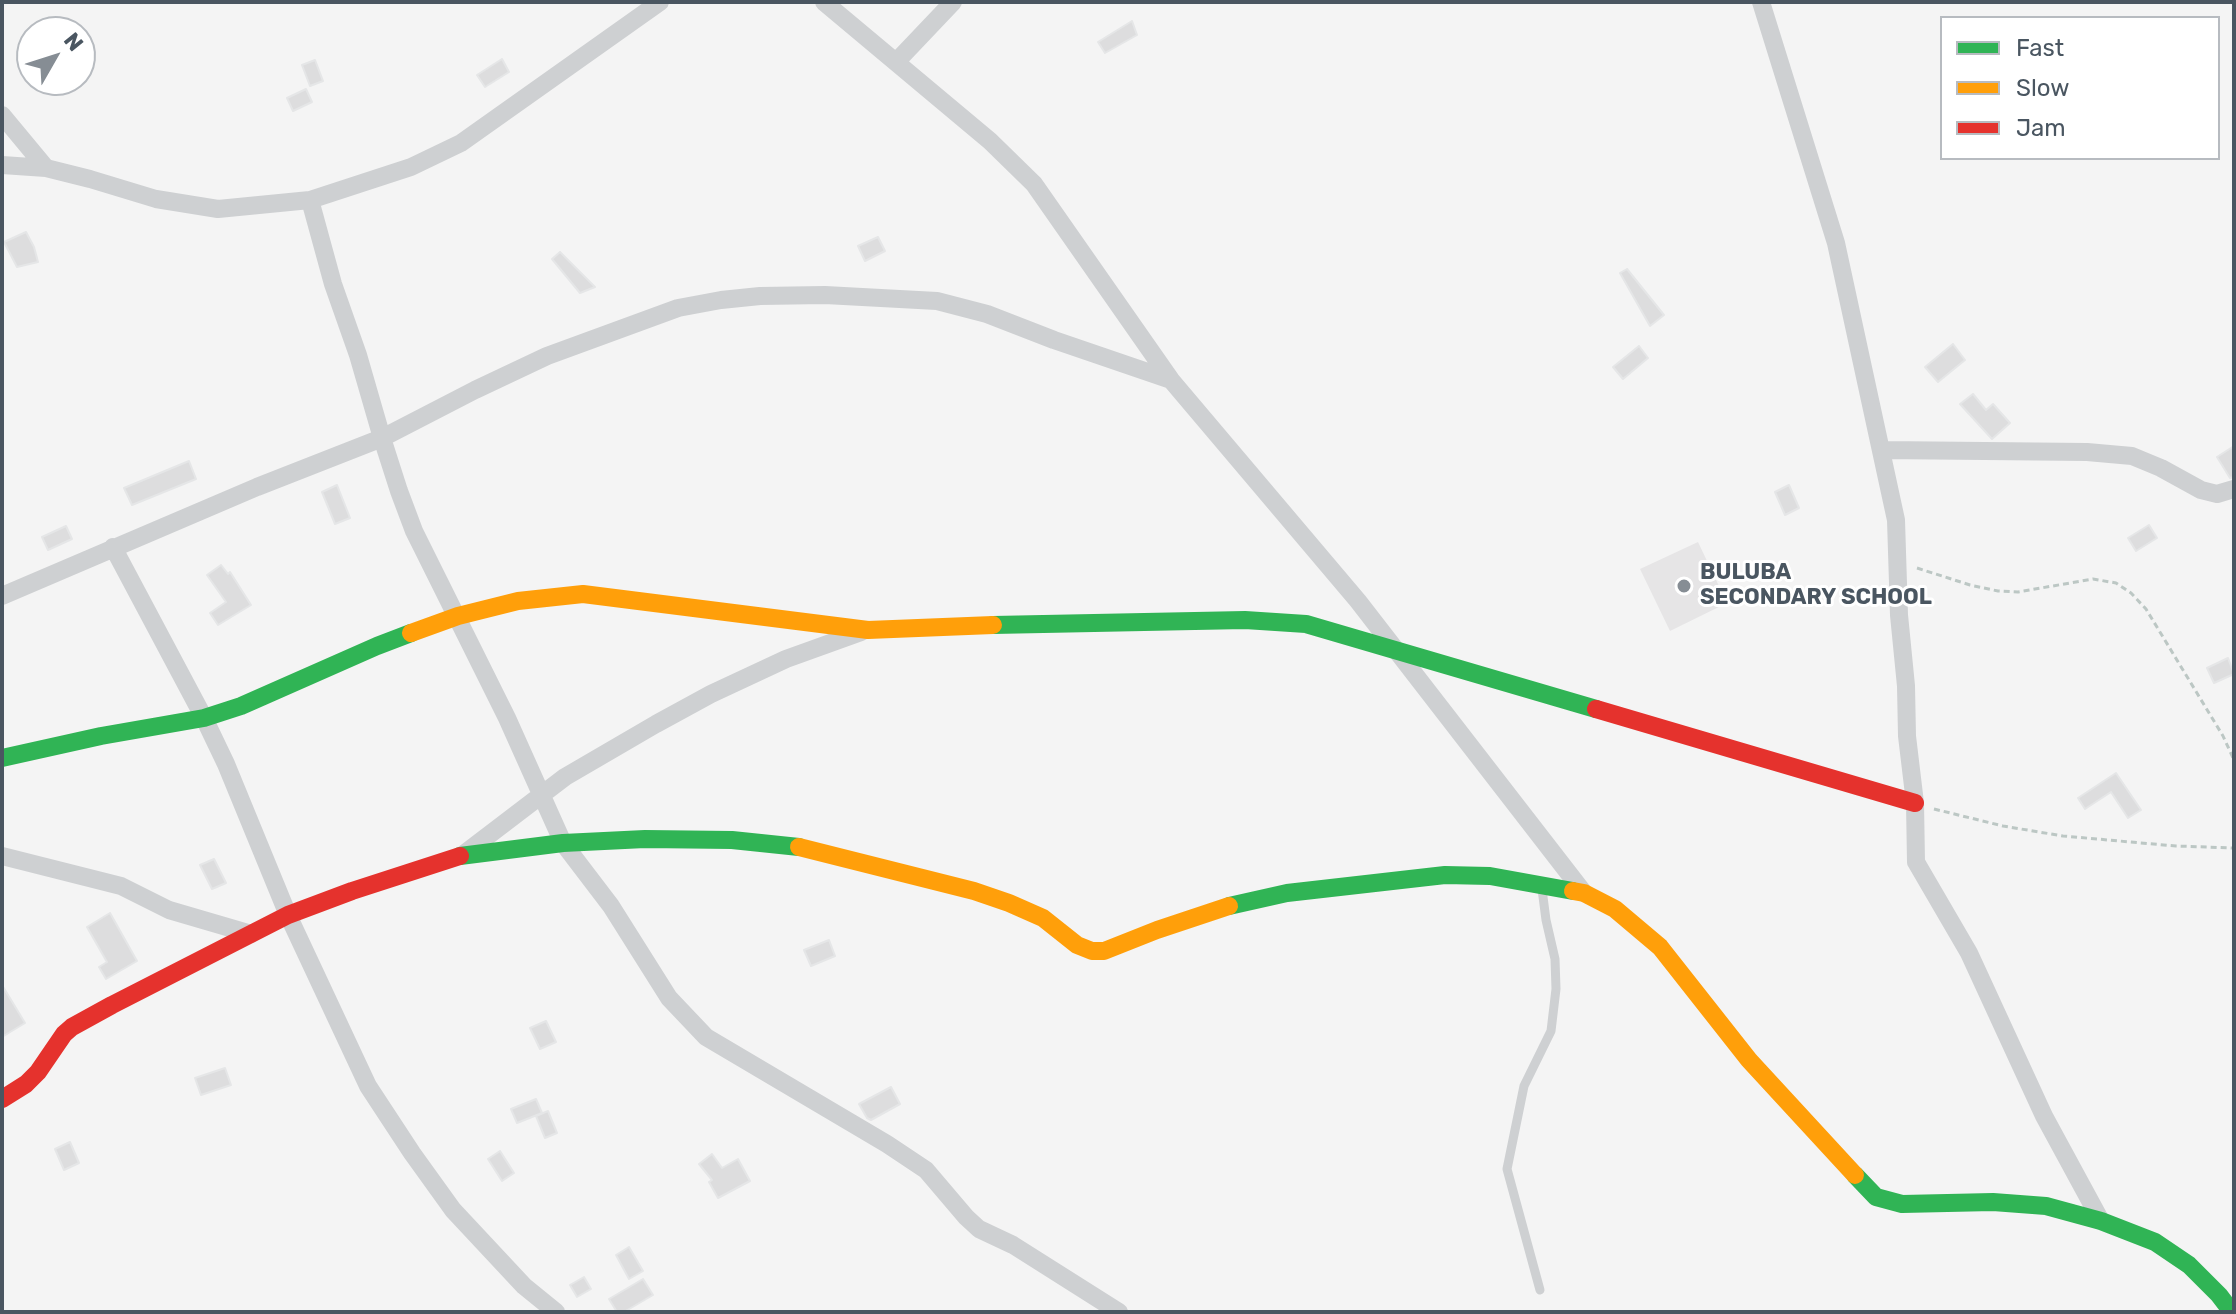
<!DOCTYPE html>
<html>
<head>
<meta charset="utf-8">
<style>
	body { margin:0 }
	#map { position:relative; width:2236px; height:1314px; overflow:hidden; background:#f4f4f4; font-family:Rubik,sans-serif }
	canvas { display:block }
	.frame { position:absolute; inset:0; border:4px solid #4a5661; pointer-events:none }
	.legend { position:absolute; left:1940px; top:16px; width:280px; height:144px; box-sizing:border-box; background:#fff; border:2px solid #b7bbc0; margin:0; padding:10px 14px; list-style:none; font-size:24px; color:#4a5661 }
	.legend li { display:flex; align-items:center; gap:16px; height:40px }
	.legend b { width:40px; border:2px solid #b7bbc0 }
	.north { position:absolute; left:16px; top:16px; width:80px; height:80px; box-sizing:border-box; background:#fff; border:2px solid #b7bbc0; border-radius:50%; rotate:51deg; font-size:22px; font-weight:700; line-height:32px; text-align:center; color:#4a5661 }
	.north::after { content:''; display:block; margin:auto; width:28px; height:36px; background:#868d94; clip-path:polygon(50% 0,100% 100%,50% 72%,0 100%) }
</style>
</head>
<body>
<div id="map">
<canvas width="2236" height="1314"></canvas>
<div class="frame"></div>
<ul class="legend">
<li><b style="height:10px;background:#30b455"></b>Fast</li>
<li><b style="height:10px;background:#ff9f0a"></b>Slow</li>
<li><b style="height:10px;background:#e5322d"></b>Jam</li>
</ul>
<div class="north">N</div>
</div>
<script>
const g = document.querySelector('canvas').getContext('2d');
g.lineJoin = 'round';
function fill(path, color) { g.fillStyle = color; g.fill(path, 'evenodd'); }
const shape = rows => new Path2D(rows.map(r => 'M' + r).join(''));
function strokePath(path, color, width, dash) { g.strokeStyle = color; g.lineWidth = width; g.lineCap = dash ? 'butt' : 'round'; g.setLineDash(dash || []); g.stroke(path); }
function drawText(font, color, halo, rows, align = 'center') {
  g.font = font + ' Rubik,sans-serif'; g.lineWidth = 6; g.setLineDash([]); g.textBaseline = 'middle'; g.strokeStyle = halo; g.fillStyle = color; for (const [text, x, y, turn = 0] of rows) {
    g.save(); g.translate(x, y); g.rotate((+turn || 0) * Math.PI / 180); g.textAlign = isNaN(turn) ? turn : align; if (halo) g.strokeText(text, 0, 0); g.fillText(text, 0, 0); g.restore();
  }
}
fill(shape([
	[1698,542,1727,603,1670,631,1640,569]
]), '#e6e5e6');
const building = shape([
	[1132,21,1137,35,1105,53,1098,42,1132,21],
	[502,59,509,72,485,87,477,75,502,59],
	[315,60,323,81,310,86,302,65,315,60],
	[306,89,312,102,293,111,287,98,306,89],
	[26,232,34,247,38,262,17,267,4,242,26,232],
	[878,237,885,251,865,261,858,246,878,237],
	[560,252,595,287,580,293,552,259,560,252],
	[1627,269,1664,315,1650,326,1620,273,1627,269],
	[1953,344,1965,360,1938,382,1925,367,1953,344],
	[1639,346,1648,358,1623,379,1613,367,1639,346],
	[1973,394,1986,410,1993,404,2010,423,1992,439,1960,404,1973,394],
	[2234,446,2234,477,2230,478,2217,457,2234,446],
	[189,461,196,479,132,505,124,488,189,461],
	[337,485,350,518,335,524,322,492,337,485],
	[1789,485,1799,508,1785,515,1775,492,1789,485],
	[2149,525,2157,538,2136,551,2128,538,2149,525],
	[66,526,72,539,48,550,42,537,66,526],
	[221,565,228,574,230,572,251,605,218,625,210,613,226,602,207,575,221,565],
	[2228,658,2234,674,2214,683,2207,668,2228,658],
	[2116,773,2141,810,2128,818,2111,792,2085,809,2078,798,2116,773],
	[214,859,226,883,212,889,200,865,214,859],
	[110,913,137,961,106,979,99,967,107,962,87,927,110,913],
	[829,940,835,956,811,966,804,950,829,940],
	[2,985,25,1023,2,1037,2,985],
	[546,1021,556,1042,540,1049,530,1028,546,1021],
	[225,1068,231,1085,201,1095,195,1078,225,1068],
	[891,1087,900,1104,871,1120,867,1118,859,1104,891,1087],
	[536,1099,542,1113,517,1123,511,1109,536,1099],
	[548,1111,557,1133,545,1138,536,1116,548,1111],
	[70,1142,79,1163,64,1170,55,1149,70,1142],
	[500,1151,514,1173,502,1181,488,1159,500,1151],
	[712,1154,722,1168,738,1159,750,1181,718,1198,709,1182,712,1180,699,1164,712,1154],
	[629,1247,643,1271,629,1279,616,1255,629,1247],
	[584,1277,591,1289,577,1297,570,1285,584,1277],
	[643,1279,653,1295,624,1312,617,1312,609,1299,643,1279]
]);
fill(building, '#ddddde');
strokePath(building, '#e5e6e7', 2);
strokePath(shape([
	[1917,568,1970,585,1998,591,2018,592,2093,579,2116,583,2131,593,2146,609,2223,736,2234,760],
	[1934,809,2003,826,2063,836,2176,846,2234,848]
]), '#bcc7c4', 3, [6, 4]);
strokePath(shape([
	[1540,1290,1507,1169,1524,1086,1551,1031,1556,989,1555,959,1546,920,1542,889]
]), '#ced0d2', 9);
strokePath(shape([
	[824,2,990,141,1034,184,1171,380,1358,601,1584,893],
	[1761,2,1836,243,1896,520,1899,615,1906,686,1907,736,1915,803,1916,862,1969,953,2044,1116,2101,1221],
	[897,61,953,2],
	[2,115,46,168],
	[2,165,46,168,90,179,156,199,218,209,310,200,411,167,461,143,660,2],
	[310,200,333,284,358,355,382,438,399,491,414,531,507,718,563,843,611,906,669,998,706,1037,887,1144,926,1170,966,1217,979,1229,1013,1245,1119,1312],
	[1882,450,2087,452,2132,456,2161,468,2201,490,2217,494,2234,489],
	[113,547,204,718,226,764,288,915,368,1086,412,1153,453,1210,524,1286,556,1312],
	[2,596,257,487,382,438,475,390,547,356,678,308,721,300,760,296,825,295,937,301,987,314,1054,340,1171,380],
	[464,854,565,777,656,724,711,694,786,659,861,632],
	[2,856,121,886,169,910,251,934]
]), '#ced0d2', 18);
strokePath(shape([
	[993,625,1245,620,1306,624,1596,709],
	[2,758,101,736,204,718,241,706,377,646,411,633],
	[460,856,563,843,645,839,732,840,799,847],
	[1229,906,1287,893,1445,875,1490,876,1573,891],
	[1855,1175,1876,1197,1902,1204,1993,1202,2046,1206,2101,1221,2155,1242,2189,1265,2219,1295,2232,1312]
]), '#30b455', 18);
strokePath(shape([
	[411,633,458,616,518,601,583,594,868,630,993,625],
	[799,847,974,891,1009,903,1043,918,1077,945,1092,951,1104,951,1157,930,1229,906],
	[1573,891,1584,893,1615,909,1660,947,1749,1060,1855,1175]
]), '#ff9f0a', 18);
strokePath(shape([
	[1596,709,1915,803],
	[2,1099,26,1084,38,1072,64,1034,72,1027,112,1005,288,915,352,891,460,856]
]), '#e5322d', 18);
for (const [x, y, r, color] of [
	[1684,586,8,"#868d94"]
]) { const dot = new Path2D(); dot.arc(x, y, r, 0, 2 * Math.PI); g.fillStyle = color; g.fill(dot); strokePath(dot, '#fff', 3); }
drawText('bold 22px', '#4a5661', '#fff', [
	["BULUBA",1700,573],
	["SECONDARY SCHOOL",1700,598]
], 'left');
</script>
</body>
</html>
